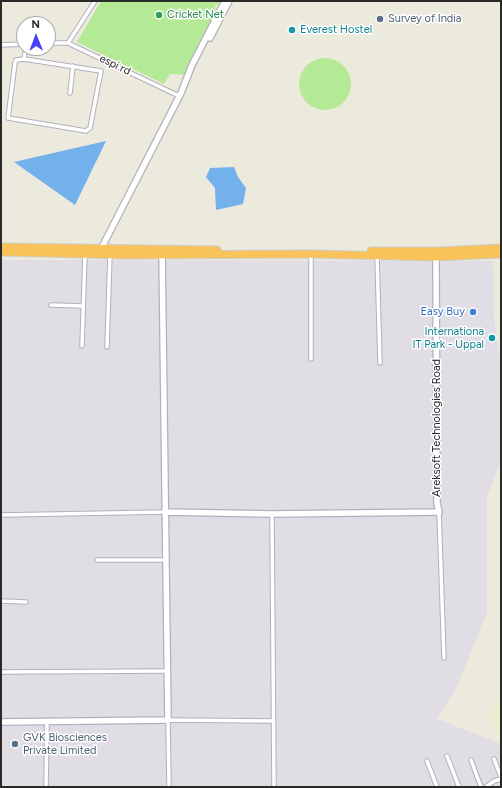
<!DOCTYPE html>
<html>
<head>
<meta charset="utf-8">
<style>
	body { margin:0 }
	#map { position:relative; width:502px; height:788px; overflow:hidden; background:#ece9dd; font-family:Figtree,sans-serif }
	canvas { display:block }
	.frame { position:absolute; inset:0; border:2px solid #2a2a2a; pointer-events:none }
	.north { position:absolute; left:16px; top:16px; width:40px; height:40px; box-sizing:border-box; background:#fff; border:1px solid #aaa; border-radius:50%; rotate:359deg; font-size:11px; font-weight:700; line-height:16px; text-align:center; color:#2a2a2a }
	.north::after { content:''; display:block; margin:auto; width:14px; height:18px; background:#4640f6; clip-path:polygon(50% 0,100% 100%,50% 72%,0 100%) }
</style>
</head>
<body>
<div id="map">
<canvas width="502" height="788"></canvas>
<div class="frame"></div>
<div class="north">N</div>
</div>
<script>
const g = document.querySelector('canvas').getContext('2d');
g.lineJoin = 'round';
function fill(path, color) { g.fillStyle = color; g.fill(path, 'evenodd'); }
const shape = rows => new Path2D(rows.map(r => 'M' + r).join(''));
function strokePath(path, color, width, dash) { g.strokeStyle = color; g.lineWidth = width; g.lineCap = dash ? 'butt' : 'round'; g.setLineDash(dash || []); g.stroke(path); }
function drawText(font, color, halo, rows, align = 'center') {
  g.font = font + ' Figtree,sans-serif'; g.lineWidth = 3; g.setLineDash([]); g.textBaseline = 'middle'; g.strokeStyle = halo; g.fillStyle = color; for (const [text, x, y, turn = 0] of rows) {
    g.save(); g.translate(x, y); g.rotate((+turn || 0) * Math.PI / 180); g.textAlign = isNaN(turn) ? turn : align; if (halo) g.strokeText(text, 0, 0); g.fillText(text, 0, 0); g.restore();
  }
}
fill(shape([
	[1,260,493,261,494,318,501,369,501,460,487,497,487,612,455,691,437,719,501,744,501,787,1,787]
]), '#e1dde5');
fill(shape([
	[501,695,501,737,495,730,492,714,493,706]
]), '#edeacd');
fill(shape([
	[101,1,223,1,215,6,216,17,187,75,170,74,164,84,77,42],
	'299 84a26 26 0 1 1 52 0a26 26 0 1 1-52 0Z'
]), '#b4e996');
fill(shape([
	[106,141,75,205,14,162],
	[234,167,238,177,246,188,243,204,216,210,215,188,206,177,210,168]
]), '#72b1ec');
const street = shape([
	[48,43,68,43,179,96],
	[68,43,95,1],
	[1,45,24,44],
	[24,59,101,71,90,128,86,131,8,118,15,63,16,60,24,59],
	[24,59,26,48],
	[70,93,73,66],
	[377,256,380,363],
	[51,305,83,306],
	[82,346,85,254],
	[107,347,110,254],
	[311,359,311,254],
	[439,512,444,658],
	[272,514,274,787],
	[1,515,165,512],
	[97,560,166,560],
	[1,601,26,602],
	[1,672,167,671],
	[447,756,459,787],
	[494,759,501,777],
	[471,760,481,787],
	[427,761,437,787],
	[46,787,47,721],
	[169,787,168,720,273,721],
	[486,787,494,781,501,779]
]);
const secondary = shape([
	[210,38,229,1],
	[101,249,181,93,192,65,225,1],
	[436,257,437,503,439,512],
	[165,512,272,514,439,512],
	[1,722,168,720,162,251]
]);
const highway = shape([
	[1,247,217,250],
	[371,251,439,251,501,248],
	[1,252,124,255,311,254,436,257,501,254]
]);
strokePath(street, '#b1b0be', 5.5);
strokePath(secondary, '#b1b0be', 8);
strokePath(highway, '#ccc', 9);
strokePath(street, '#fff', 3.5);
strokePath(secondary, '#fff', 5.5);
strokePath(highway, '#fac359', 7);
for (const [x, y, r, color] of [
	[159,15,4,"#2e9e5b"],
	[380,19,4,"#5c6f8a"],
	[292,30,4,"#0f9aa8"],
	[473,312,4,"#3f7fe0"],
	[492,338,4,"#0f9aa8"],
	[15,744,4,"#5c6f8a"]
]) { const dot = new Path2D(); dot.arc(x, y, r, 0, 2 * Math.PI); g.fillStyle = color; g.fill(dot); strokePath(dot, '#fff', 1.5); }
drawText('11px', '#27864d', '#fff', [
	["Cricket Net",167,15]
], 'left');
drawText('11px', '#4e5e75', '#fff', [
	["Survey of India",388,19],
	["GVK Biosciences",23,738],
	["Private Limited",23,751]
], 'left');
drawText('11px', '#0d838f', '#fff', [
	["Everest Hostel",300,30],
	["Internationa",484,332,"right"],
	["IT Park - Uppal",484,345,"right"]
], 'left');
drawText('11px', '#2a2a2a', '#fff', [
	["espi rd",115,65,26],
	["Areksoft Technologies Road",437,428,-90]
]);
drawText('11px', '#366cbe', '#fff', [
	["Easy Buy",465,312]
], 'right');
</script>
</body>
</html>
